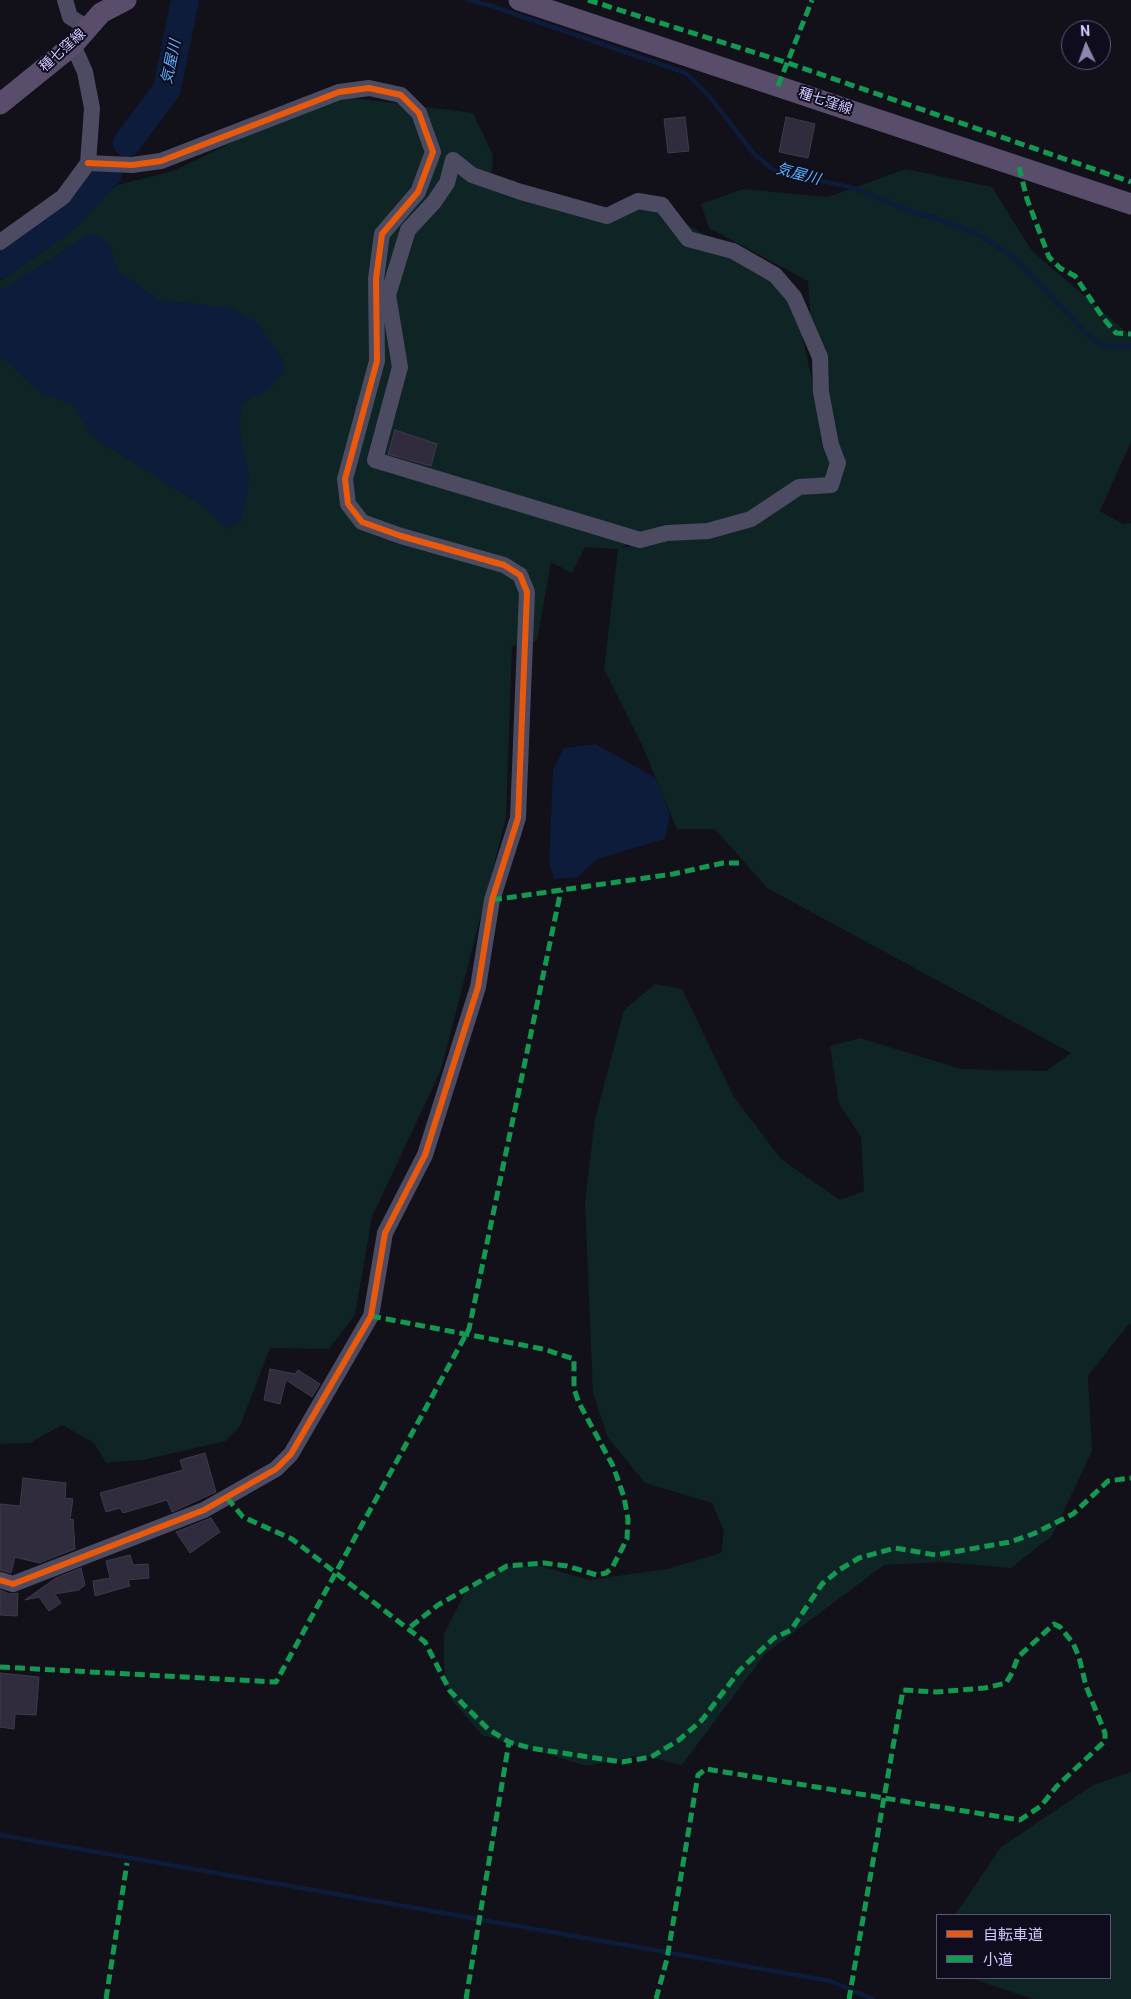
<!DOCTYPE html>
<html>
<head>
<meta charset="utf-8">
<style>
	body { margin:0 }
	#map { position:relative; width:1131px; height:1999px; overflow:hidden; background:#121019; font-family:Roboto,"Noto Sans JP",sans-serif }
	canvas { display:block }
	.legend { position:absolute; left:936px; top:1914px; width:175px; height:65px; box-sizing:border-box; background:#0f0c1d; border:1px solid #5c5777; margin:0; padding:6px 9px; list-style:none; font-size:15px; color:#cfc8ff }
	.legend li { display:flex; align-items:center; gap:10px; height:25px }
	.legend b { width:25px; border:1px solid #5c5777 }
	.north { position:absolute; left:1061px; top:20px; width:50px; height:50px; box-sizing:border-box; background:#0f0c1d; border:1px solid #5c5777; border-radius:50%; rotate:357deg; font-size:14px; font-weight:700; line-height:20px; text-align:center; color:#cfc8ff }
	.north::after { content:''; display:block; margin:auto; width:18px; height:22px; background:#8d88ae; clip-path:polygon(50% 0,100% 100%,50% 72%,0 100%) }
</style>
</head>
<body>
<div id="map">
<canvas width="1131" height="1999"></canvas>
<ul class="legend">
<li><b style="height:6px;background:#e8590c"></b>自転車道</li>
<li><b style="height:6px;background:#139951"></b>小道</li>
</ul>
<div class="north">N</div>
</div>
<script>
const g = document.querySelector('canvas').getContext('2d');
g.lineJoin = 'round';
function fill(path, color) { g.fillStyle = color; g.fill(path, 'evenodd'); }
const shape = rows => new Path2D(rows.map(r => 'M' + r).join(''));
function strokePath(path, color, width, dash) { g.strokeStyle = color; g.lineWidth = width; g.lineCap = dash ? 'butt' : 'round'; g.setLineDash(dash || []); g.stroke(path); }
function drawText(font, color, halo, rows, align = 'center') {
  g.font = font + ' Roboto,"Noto Sans JP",sans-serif'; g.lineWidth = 4; g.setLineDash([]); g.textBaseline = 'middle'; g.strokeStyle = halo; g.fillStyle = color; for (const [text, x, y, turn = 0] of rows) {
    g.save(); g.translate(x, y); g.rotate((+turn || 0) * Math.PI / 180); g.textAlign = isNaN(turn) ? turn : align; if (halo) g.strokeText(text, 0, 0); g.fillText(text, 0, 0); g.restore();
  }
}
fill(shape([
	[330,95,473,113,493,155,491,182,618,218,640,206,663,210,765,271,797,312,816,398,808,281,709,228,701,204,743,189,828,197,906,169,992,187,1032,251,1131,336,1131,442,1100,511,1123,524,1131,523,1131,1324,1127,1326,1088,1376,1092,1451,1052,1536,1011,1568,942,1562,884,1565,765,1654,682,1765,641,1755,587,1766,482,1735,451,1699,444,1667,444,1634,466,1591,501,1567,538,1565,589,1580,667,1569,721,1553,724,1531,712,1503,645,1483,608,1438,593,1393,585,1202,595,1119,624,1010,655,984,682,989,734,1097,781,1159,840,1200,864,1191,861,1137,839,1104,830,1046,860,1038,961,1069,1046,1071,1071,1053,767,888,715,829,677,829,642,745,604,669,618,549,585,547,572,573,551,562,537,641,512,646,506,818,441,1070,372,1217,355,1315,329,1349,270,1348,240,1426,226,1441,143,1460,106,1463,94,1443,62,1425,30,1443,0,1444,0,280,23,265,117,185,173,171],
	[656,529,708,531,620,548],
	[1131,1772,1131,1999,1033,1999,970,1978,1110,1978,1110,1915,955,1915,1001,1847,1093,1785]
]), '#0f2424');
fill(shape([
	[91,233,109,243,118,271,159,300,232,308,257,323,283,359,284,372,269,389,241,404,240,431,249,477,246,499,241,520,226,529,204,507,91,436,73,404,43,395,0,356,0,291],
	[596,744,656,778,670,815,665,839,597,859,578,877,554,879,549,862,553,770,564,748]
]), '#0c1c3a');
strokePath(shape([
	[468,0,489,5,686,73,710,97,754,154,775,171,854,188,913,212,936,218,981,236,1011,255,1089,336,1103,346,1131,346],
	[0,1835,830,1981,873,1999]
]), '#0c1c3a', 4.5);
strokePath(shape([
	[127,143,167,89,185,0],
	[0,265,66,218,108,173]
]), '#0c1c3a', 28);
const building = shape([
	[685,117,689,151,668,153,664,119,685,117],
	[786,117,815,124,808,158,779,152,786,117],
	[395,430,437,444,431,466,388,454,395,430],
	[270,1369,295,1374,298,1370,320,1384,312,1397,286,1380,280,1404,264,1400,270,1369],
	[205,1453,216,1492,172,1512,167,1500,123,1513,120,1508,106,1512,100,1493,183,1470,180,1460,205,1453],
	[23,1478,66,1483,65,1498,73,1499,70,1520,73,1519,75,1549,39,1563,15,1557,11,1573,0,1570,0,1504,20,1506,23,1478],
	[211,1518,220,1532,190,1553,176,1532,211,1518],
	[130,1555,133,1565,148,1564,149,1578,128,1580,130,1586,95,1596,93,1581,110,1578,106,1561,130,1555],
	[81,1568,85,1585,79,1590,55,1594,61,1603,49,1611,39,1597,25,1600,56,1578,81,1568],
	[0,1590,10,1594,18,1593,17,1616,0,1615,0,1590],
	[0,1673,39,1677,36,1715,15,1714,14,1729,0,1727,0,1673]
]);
fill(building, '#302c3d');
strokePath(building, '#3d3a4e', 1);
strokePath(shape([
	[65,0,70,17,88,28],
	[453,160,472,175,521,192,607,216,638,201,662,205,688,239,733,251,775,275,794,297,820,357,821,392,831,445,838,463,831,485,799,487,751,519,708,531,667,533,640,540,375,460,400,367,388,295,408,230,434,202,447,183,453,160],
	[0,242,63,197,88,163,92,108,85,72,73,45],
	[0,1580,13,1584,204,1510,276,1469,291,1454,371,1316,385,1233,425,1155,478,987,492,900,518,818,527,592,520,575,504,565,401,536,362,522,348,504,345,479,377,361,376,279,382,234,418,192,433,152,419,113,401,95,369,88,339,92,161,161,132,165,88,163]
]), '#4c4b62', 16);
strokePath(shape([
	[519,0,1131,204],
	[0,104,73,45,101,13,126,0]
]), '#594d6c', 21);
strokePath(shape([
	[588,0,788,63,1131,182],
	[778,86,812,0],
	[1019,167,1027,199,1049,257,1060,268,1075,276,1104,319,1116,333,1131,334],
	[492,900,673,874,723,863,739,863],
	[371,1316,543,1349,574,1359,574,1389,579,1403,613,1466,624,1497,628,1519,627,1539,612,1568,606,1573,597,1575,567,1566,544,1563,507,1566,438,1605,409,1628],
	[227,1498,243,1517,292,1539,425,1642,450,1691,488,1729,509,1742,530,1748,622,1762,651,1757,679,1740,702,1720,740,1670,774,1638,791,1630,822,1584,839,1570,859,1558,895,1548,936,1555,1010,1542,1033,1534,1073,1514,1108,1481,1131,1478],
	[0,1667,276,1682,469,1329,561,890],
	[106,1999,127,1863],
	[466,1999,509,1742],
	[656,1999,667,1959,698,1775,706,1769,884,1798,1020,1820,1041,1806,1057,1786,1105,1741,1105,1733,1086,1686,1079,1657,1073,1643,1060,1627,1054,1624,1018,1657,1012,1673,1006,1683,985,1688,937,1692,903,1690,884,1798,849,1999]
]), '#139951', 5, [10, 5]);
strokePath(shape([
	[0,1580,13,1584,204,1510,276,1469,291,1454,371,1316,385,1233,425,1155,478,987,492,900,518,818,527,592,520,575,504,565,401,536,362,522,348,504,345,479,377,361,376,279,382,234,418,192,433,152,419,113,401,95,369,88,339,92,161,161,132,165,88,163]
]), '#e8590c', 6);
drawText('14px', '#cfc8ff', '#0f0c1d', [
	["種七窪線",63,51,-42],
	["種七窪線",825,102,19]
]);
drawText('italic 15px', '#57b1fe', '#0f0c1d', [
	["気屋川",172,62,-78],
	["気屋川",798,175,15]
]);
</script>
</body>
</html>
